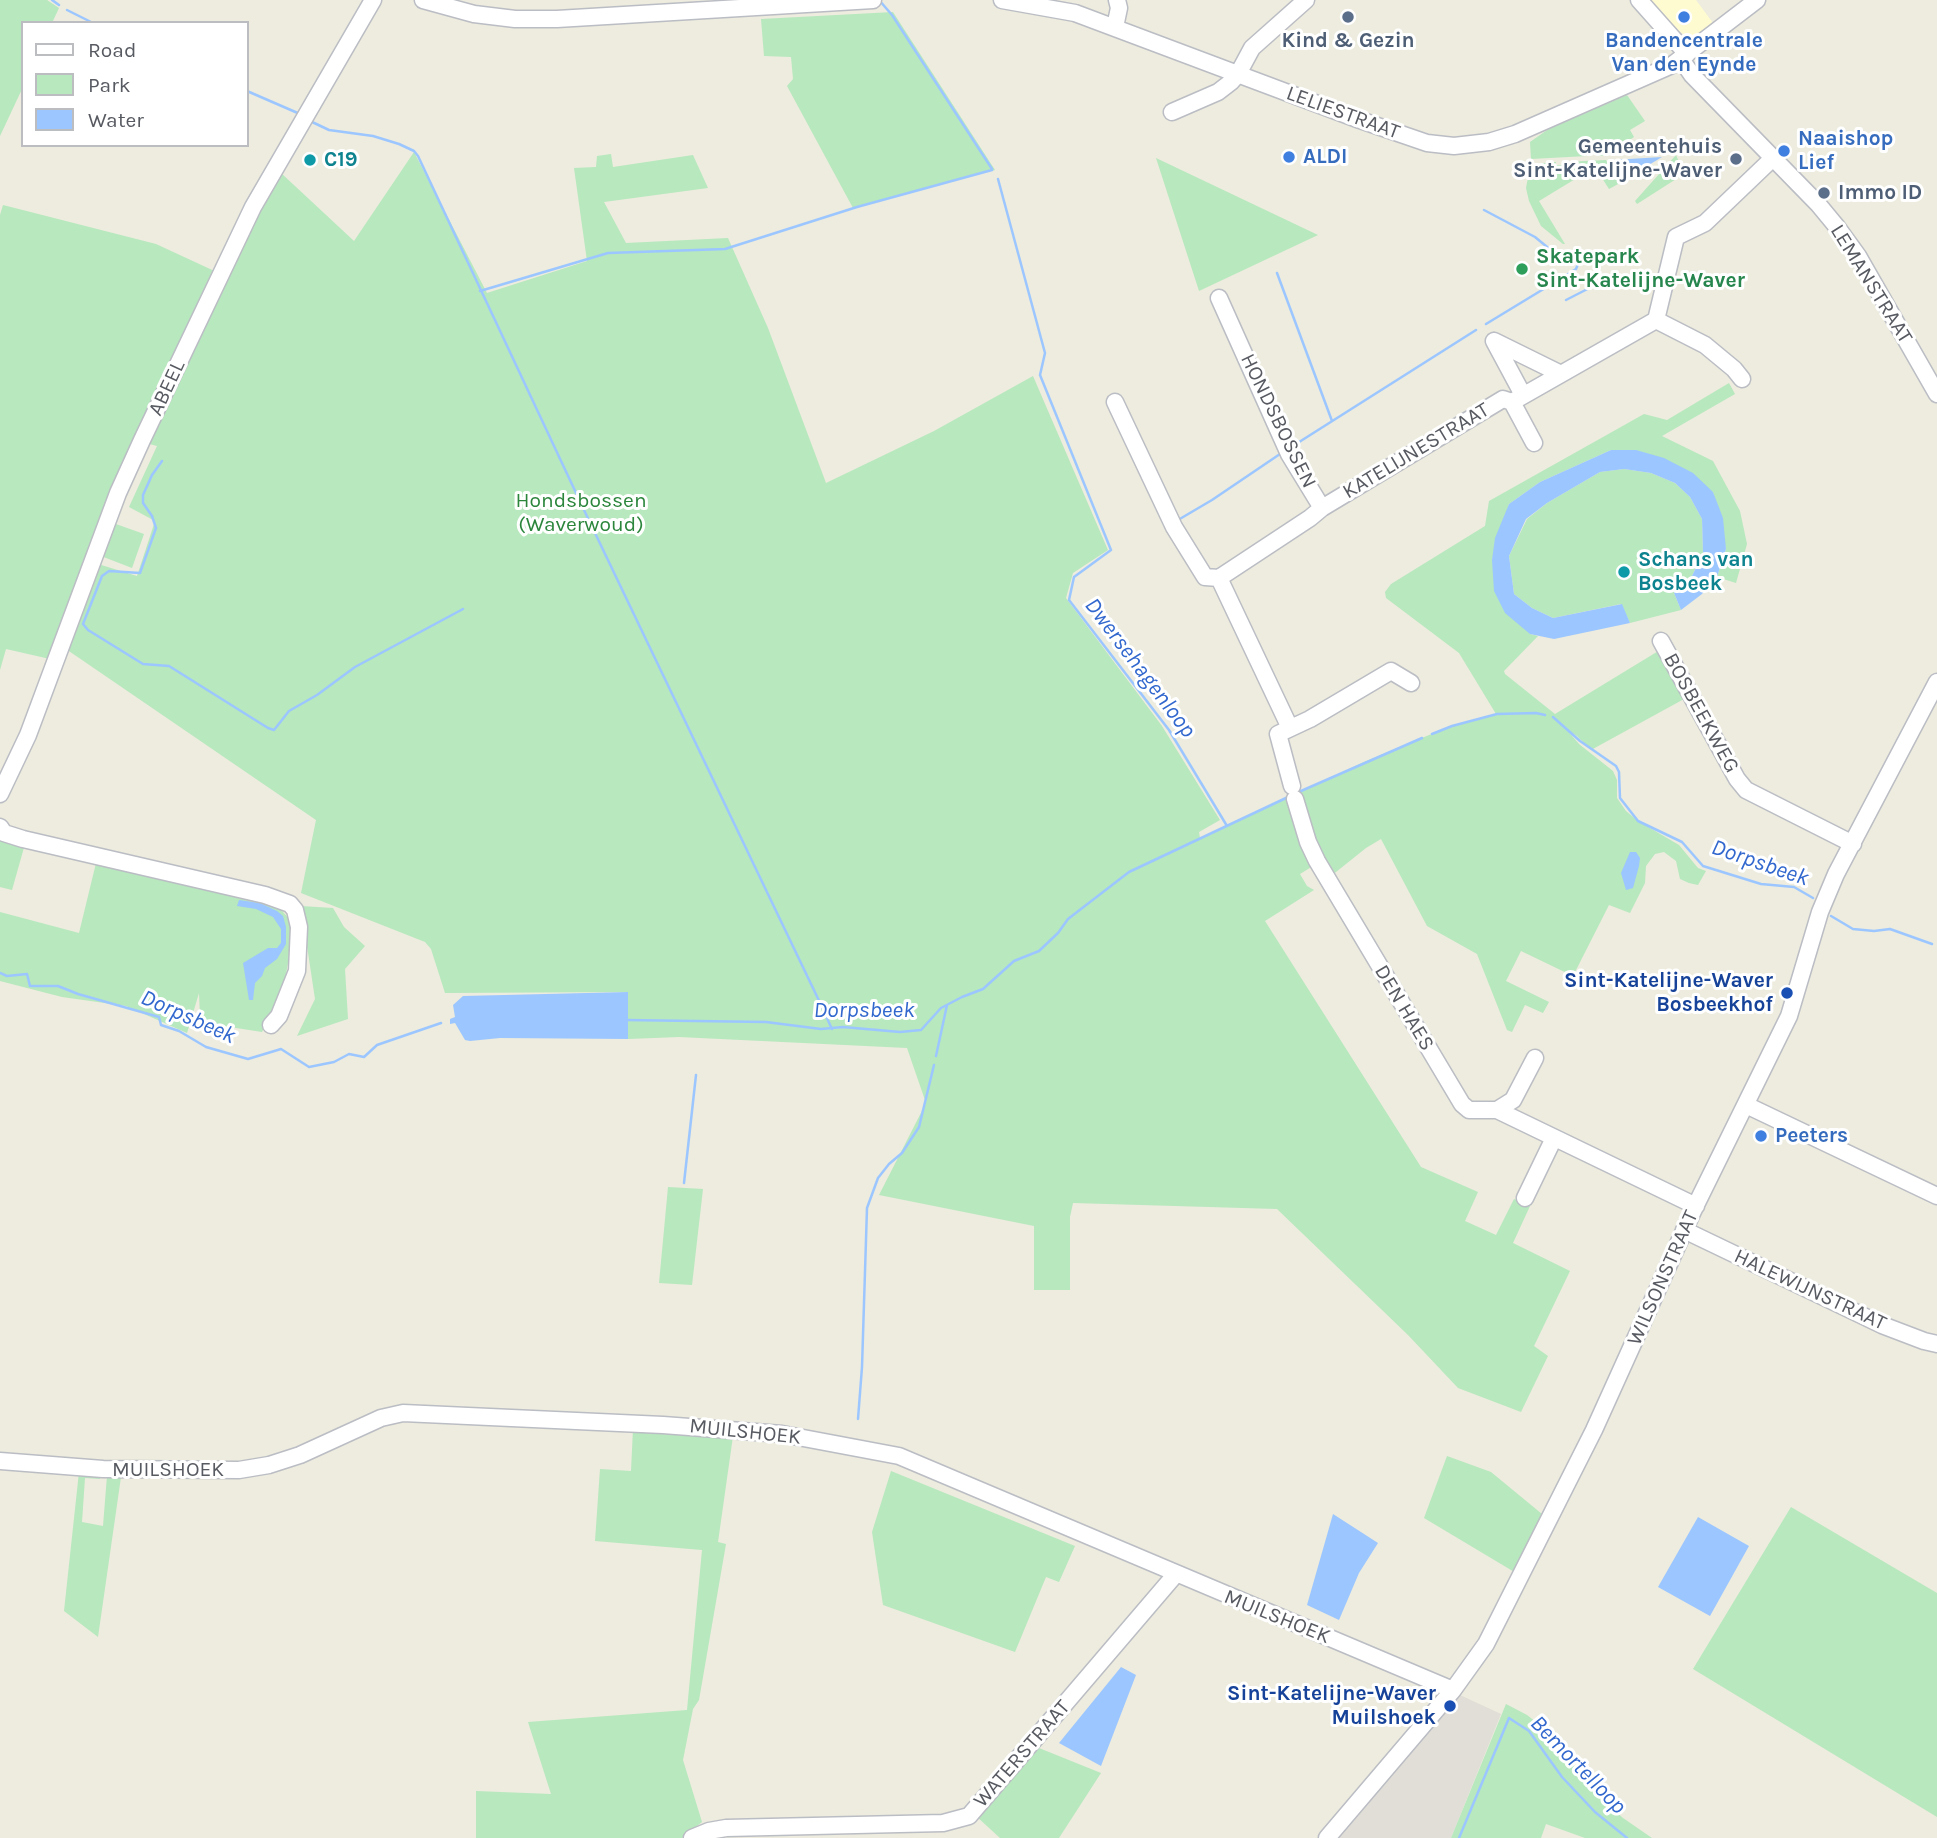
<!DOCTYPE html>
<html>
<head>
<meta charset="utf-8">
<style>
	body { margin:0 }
	#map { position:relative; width:1937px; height:1838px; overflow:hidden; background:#edecde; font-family:Karla,sans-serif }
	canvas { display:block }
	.legend { position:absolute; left:21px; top:21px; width:228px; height:126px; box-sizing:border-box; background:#fff; border:2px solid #bcbdc0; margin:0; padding:9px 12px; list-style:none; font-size:21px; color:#575a61 }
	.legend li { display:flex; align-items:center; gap:14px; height:35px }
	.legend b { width:35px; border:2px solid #bcbdc0 }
</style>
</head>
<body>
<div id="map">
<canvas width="1937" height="1838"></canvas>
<ul class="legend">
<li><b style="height:9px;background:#fff"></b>Road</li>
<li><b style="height:19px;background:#b7e8be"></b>Park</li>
<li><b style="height:19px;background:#9cc6ff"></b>Water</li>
</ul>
</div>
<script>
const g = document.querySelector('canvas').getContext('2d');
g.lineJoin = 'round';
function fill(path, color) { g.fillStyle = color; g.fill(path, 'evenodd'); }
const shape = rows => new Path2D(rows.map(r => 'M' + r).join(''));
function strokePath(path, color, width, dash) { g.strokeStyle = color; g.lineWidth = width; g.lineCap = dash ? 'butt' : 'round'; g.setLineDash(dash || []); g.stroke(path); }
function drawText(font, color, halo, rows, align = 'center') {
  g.font = font + ' Karla,sans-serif'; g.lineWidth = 6; g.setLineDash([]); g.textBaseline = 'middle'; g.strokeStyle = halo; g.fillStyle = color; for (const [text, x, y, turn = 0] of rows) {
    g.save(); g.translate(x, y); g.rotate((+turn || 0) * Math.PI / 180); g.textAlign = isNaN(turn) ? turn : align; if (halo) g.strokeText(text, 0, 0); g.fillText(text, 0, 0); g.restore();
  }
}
fill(shape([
	[1649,0,1696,0,1713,23,1691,41,1661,15]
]), '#fffbd1');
fill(shape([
	[1460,1695,1501,1714,1451,1838,1339,1838]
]), '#e0ded6');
fill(shape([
	[0,0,47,0,59,8,52,23,23,23,23,87,0,136],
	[893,12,995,170,853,208,787,86,793,79,791,57,764,56,761,19],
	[1627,95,1645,121,1630,130,1634,137,1625,143,1627,145,1636,140,1639,144,1634,147,1635,149,1649,143,1654,152,1597,156,1596,152,1587,153,1587,156,1531,159,1530,142,1550,128],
	[414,152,487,293,587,261,574,168,596,167,597,156,611,154,613,167,693,155,708,188,604,202,626,243,728,238,768,328,826,483,934,431,1033,376,1108,550,1073,573,1066,598,1162,726,1220,820,1199,832,1200,838,1286,798,1294,814,1313,866,1300,874,1307,886,1314,890,1265,921,1421,1167,1478,1192,1465,1221,1496,1235,1514,1199,1530,1206,1513,1243,1570,1271,1534,1346,1548,1356,1521,1412,1458,1388,1408,1335,1277,1209,1073,1203,1070,1217,1070,1290,1034,1290,1034,1226,879,1195,926,1103,907,1048,679,1037,628,1039,627,992,445,993,431,949,425,942,301,893,316,820,63,647,98,564,137,576,155,521,129,507,157,446,138,441,50,659,6,649,0,670,0,215,3,205,156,244,223,275,281,173,354,241],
	[1676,155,1684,174,1637,204,1635,201],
	[1156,158,1318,235,1199,291],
	[1606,160,1620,183,1609,189,1595,167,1539,201,1565,244,1563,244,1541,226,1529,201,1526,188,1530,167,1532,164,1556,162,1556,165,1564,165,1565,162],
	[1729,383,1735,394,1662,436,1713,461,1740,511,1747,544,1736,583,1717,577,1726,549,1713,492,1611,450,1540,482,1509,504,1492,560,1530,634,1538,636,1504,671,1505,674,1555,714,1660,650,1684,699,1591,750,1577,736,1567,730,1579,744,1613,771,1617,780,1617,798,1626,811,1638,821,1679,845,1698,868,1706,871,1698,885,1689,883,1680,879,1676,861,1664,852,1655,854,1646,866,1645,883,1630,913,1609,905,1573,976,1521,951,1506,981,1549,1002,1543,1013,1525,1005,1512,1032,1507,1030,1477,954,1427,926,1381,839,1366,848,1331,876,1318,855,1299,797,1301,791,1366,761,1451,726,1496,714,1459,653,1386,598,1385,592,1391,584,1485,526,1489,501,1644,414,1667,420],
	[1624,469,1651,473,1675,483,1690,497,1702,519,1703,553,1692,576,1674,593,1681,610,1630,623,1621,604,1553,618,1532,608,1514,594,1509,556,1527,519,1547,503,1600,472],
	[113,523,144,534,132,568,101,556],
	[0,836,25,844,12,890,0,887],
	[97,859,277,905,290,920,290,952,282,996,262,1032,217,1025,200,1017,199,993,187,1033,126,1006,62,997,0,981,0,912,79,933],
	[301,906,333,908,344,927,365,946,345,969,348,1019,297,1036,315,999],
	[668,1187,703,1189,692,1285,659,1283],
	[633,1429,733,1436,718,1542,726,1544,699,1700,693,1709,683,1760,702,1822,682,1838,476,1838,476,1791,551,1794,528,1722,687,1710,702,1550,595,1541,600,1469,631,1471],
	[1447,1456,1491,1472,1542,1514,1516,1573,1424,1518],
	[891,1471,1075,1546,1059,1582,1046,1577,1015,1652,883,1605,872,1532],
	[79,1472,101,1473,100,1479,85,1478,82,1522,103,1526,107,1476,121,1477,98,1637,64,1611],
	[1791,1507,1937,1593,1937,1817,1693,1669],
	[1506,1704,1527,1715,1545,1729,1597,1795,1623,1818,1652,1838,1585,1838,1546,1824,1541,1838,1451,1838],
	[1034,1746,1101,1773,1059,1838,1000,1838,976,1816]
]), '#b7e8be');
fill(shape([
	[1662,157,1624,180,1612,160],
	[1611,450,1636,450,1664,458,1693,473,1713,492,1723,518,1726,549,1717,577,1702,594,1681,610,1674,593,1692,576,1703,553,1702,519,1690,497,1675,483,1651,473,1624,469,1600,472,1547,503,1526,519,1509,556,1514,594,1532,608,1553,618,1622,604,1630,623,1554,639,1530,634,1505,613,1494,591,1492,560,1495,538,1509,504,1540,482],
	[1630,852,1636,852,1640,858,1639,866,1633,888,1626,890,1621,873],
	[239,900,260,903,277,911,283,916,286,927,286,944,277,959,265,968,262,976,255,983,253,1000,249,1000,243,963,268,948,277,948,281,943,281,929,273,917,256,909,237,906],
	[628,992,628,1039,500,1038,470,1041,465,1040,455,1023,450,1024,450,1019,455,1017,453,1005,463,996],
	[1333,1514,1378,1543,1359,1573,1339,1620,1307,1605],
	[1698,1517,1749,1546,1710,1616,1658,1587],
	[1121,1667,1136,1675,1101,1766,1059,1743]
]), '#9cc6ff');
strokePath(shape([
	[52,0,59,5],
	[879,0,892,15,992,169],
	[67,10,93,23],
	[247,91,300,114],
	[310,121,329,130,373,136,399,144,414,151,418,156,592,527],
	[998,179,1045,353,1040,375,1111,550,1074,577,1069,600,1169,730,1227,826],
	[1484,210,1535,237,1552,251,1578,264,1576,269,1565,276,1486,324],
	[1277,273,1332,421],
	[480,291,608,253,725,249,857,207,992,170],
	[1566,300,1607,279],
	[1296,444,1476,330],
	[162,461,152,475,143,495,143,503,152,516,156,528,140,573,109,571,102,576,83,624,88,630,143,664,169,666,268,728,274,730,289,711,317,695,355,667,463,609],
	[1178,520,1212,500,1280,454],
	[595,533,823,1009],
	[1553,717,1580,741,1616,766,1619,772,1620,798,1638,821,1682,842,1703,866,1761,884,1794,887,1813,898],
	[1432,734,1452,726,1497,714,1536,713,1545,715],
	[1301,791,1422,738],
	[1831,916,1853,929,1874,931,1890,929,1932,944],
	[0,973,7,976,27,974,30,986,58,986,78,994,159,1017,161,1025,179,1031,206,1047,248,1059,281,1049,309,1067,334,1062,349,1054,364,1057,377,1045,441,1023],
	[825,1014,832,1029],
	[625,1020,766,1022,821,1029,843,1027,900,1032,921,1030,941,1008,962,997,983,989,1014,961,1039,951,1058,933,1068,919,1129,872,1286,798],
	[936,1056,947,1005],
	[684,1183,696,1075],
	[858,1419,862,1367,867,1208,878,1178,889,1164,902,1153,919,1127,934,1065],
	[1459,1838,1509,1718,1529,1731,1562,1777,1595,1812,1627,1838]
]), '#9cc6ff', 2.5);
const minor = shape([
	[423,0,474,14,515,19,557,19,873,0],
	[1002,0,1075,13,1360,120,1427,143,1454,146,1489,142,1515,134,1672,65,1757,0],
	[1639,0,1687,54],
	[1115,27,1119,8,1117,0],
	[1681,59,1692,75,1818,204,1837,227,1858,256,1937,394],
	[1172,112,1218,92,1231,82,1238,74,1252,48,1306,0],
	[1219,298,1289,454,1322,508,1310,518,1219,578,1290,728],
	[1494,341,1561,374],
	[1494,341,1523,395],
	[1742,379,1734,369,1705,345,1656,320,1676,237,1705,223,1772,159],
	[1115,402,1174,527,1205,577,1219,578],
	[1512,402,1534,443],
	[1322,508,1503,399,1512,402,1656,320],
	[1661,641,1737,779,1746,790,1853,844],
	[1292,786,1278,734,1310,719,1391,671,1411,683],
	[0,794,28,735,118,493,142,440,253,207,373,0],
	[1295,799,1308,842,1317,861,1462,1104,1469,1110,1497,1110,1696,1206],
	[0,827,4,833,23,839,265,895,290,904,295,910,299,927,297,971,279,1016,271,1025],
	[1746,1105,1937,1196],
	[1497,1110,1513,1100,1535,1058],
	[1525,1198,1554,1138],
	[1684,1230,1882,1325,1924,1341,1937,1344],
	[0,1461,103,1469,239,1470,269,1465,300,1455,381,1418,403,1413,663,1425,782,1434,899,1456,1453,1690],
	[692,1838,709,1831,726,1828,943,1823,969,1816,1175,1575],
	[1327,1838,1453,1690,1486,1644,1594,1430,1693,1211,1789,1016,1820,912,1836,874,1937,682]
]);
strokePath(minor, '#bbbdc4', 19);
strokePath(minor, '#fff', 16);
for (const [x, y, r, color] of [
	[1348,17,7,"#5c6f8a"],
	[1684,17,7,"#3f7fe0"],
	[1784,151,7,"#3f7fe0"],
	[1289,157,7,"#3f7fe0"],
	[1736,159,7,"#5c6f8a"],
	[310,160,7,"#0f9aa8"],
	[1824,193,7,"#5c6f8a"],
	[1522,269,7,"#2e9e5b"],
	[1624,572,7,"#0f9aa8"],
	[1787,993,7,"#1a4fb4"],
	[1761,1136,7,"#3f7fe0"],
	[1450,1706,7,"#1a4fb4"]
]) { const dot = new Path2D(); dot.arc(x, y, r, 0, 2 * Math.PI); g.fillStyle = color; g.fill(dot); strokePath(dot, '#fff', 2.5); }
drawText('bold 21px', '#4e5e75', '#fff', [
	["Kind & Gezin",1348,41],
	["Gemeentehuis",1722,147,"right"],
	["Sint-Katelijne-Waver",1722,171,"right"],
	["Immo ID",1838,193,"left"]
]);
drawText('bold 21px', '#366cbe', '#fff', [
	["Bandencentrale",1684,41,"center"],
	["Van den Eynde",1684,65,"center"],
	["Naaishop",1798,139],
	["Lief",1798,163],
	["ALDI",1303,157],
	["Peeters",1775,1136]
], 'left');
drawText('21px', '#575a61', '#fff', [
	["LELIESTRAAT",1343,113,20],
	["LEMANSTRAAT",1871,284,58],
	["ABEEL",167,388,-65],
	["HONDSBOSSEN",1278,421,64],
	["KATELIJNESTRAAT",1416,451,-31],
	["BOSBEEKWEG",1701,713,61],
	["DEN HAES",1404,1008,59],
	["WILSONSTRAAT",1663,1278,-66],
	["HALEWIJNSTRAAT",1810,1290,25],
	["MUILSHOEK",745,1432,6],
	["MUILSHOEK",168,1470],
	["MUILSHOEK",1277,1617,22],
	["WATERSTRAAT",1022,1754,-49]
]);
drawText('bold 21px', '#0d838f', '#fff', [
	["C19",324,160],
	["Schans van",1638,560],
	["Bosbeek",1638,584]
], 'left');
drawText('bold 21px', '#27864d', '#fff', [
	["Skatepark",1536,257],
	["Sint-Katelijne-Waver",1536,281]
], 'left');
drawText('21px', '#2b863c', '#fff', [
	["Hondsbossen",581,501],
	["(Waverwoud)",581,525]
]);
drawText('bold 21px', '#164399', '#fff', [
	["Sint-Katelijne-Waver",1773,981],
	["Bosbeekhof",1773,1005],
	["Sint-Katelijne-Waver",1436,1694],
	["Muilshoek",1436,1718]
], 'right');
drawText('italic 23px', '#3268ce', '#fff', [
	["Dwersehagenloop",1140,668,53],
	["Dorpsbeek",1760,863,19],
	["Dorpsbeek",864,1010],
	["Dorpsbeek",188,1017,24],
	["Bemortelloop",1578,1765,46]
]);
</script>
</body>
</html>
